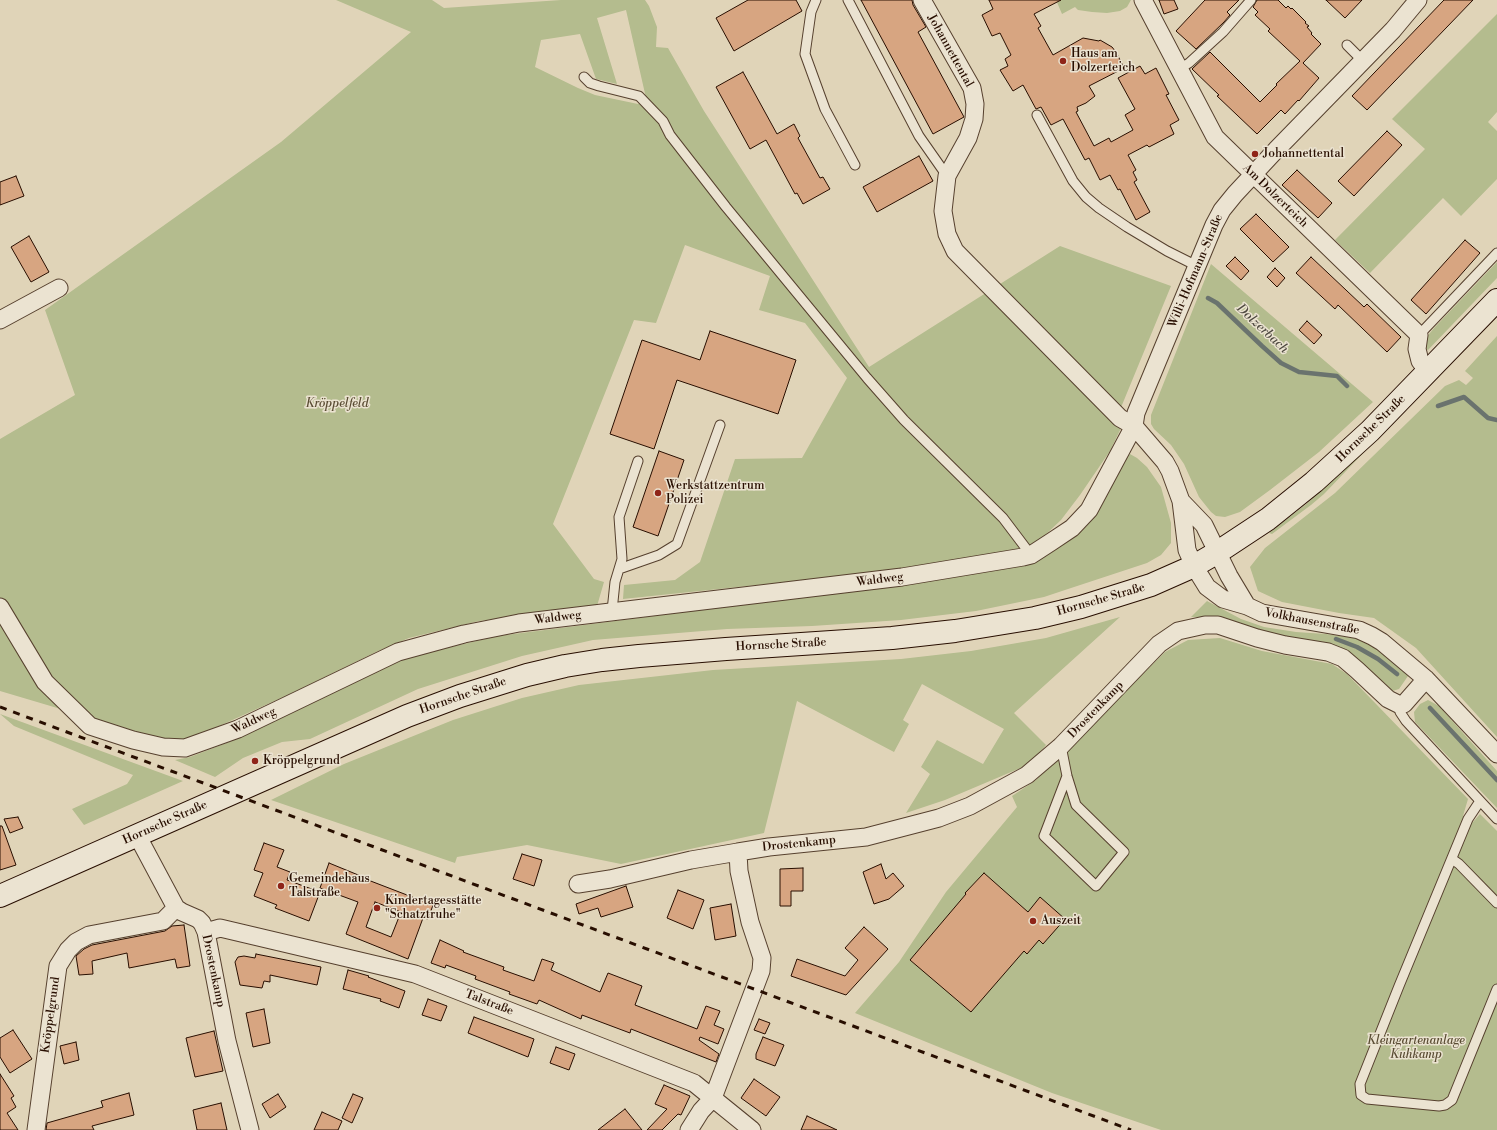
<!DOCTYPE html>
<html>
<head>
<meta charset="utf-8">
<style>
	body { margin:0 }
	canvas { display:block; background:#e0d4b8 }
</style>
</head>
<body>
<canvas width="1497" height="1130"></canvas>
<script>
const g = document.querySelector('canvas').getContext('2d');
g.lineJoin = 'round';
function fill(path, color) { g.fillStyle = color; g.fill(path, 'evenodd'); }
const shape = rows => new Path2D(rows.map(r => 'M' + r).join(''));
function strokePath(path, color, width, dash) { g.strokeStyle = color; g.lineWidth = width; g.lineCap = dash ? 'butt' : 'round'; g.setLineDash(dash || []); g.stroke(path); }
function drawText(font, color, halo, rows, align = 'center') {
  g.font = font + ' "Libre Bodoni",serif'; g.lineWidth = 3; g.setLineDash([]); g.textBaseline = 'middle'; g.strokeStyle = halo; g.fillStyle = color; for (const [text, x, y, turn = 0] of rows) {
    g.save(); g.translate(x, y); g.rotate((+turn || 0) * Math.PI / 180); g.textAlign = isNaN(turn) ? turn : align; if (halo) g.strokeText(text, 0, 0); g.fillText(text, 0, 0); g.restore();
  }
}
fill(shape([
	[336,0,432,0,444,8,561,0,645,0,649,6,657,27,656,47,668,48,704,111,869,367,1060,246,1171,286,1115,422,1121,428,1110,451,1080,495,1061,520,1042,538,1027,546,1013,550,901,570,623,599,624,585,675,580,700,562,735,459,802,458,847,378,805,323,759,310,770,276,685,245,656,323,634,320,553,524,594,579,604,582,597,606,479,621,409,638,378,651,292,693,217,727,185,740,165,740,0,691,0,439,75,395,45,310,281,142,411,32],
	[626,10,646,98,638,104,595,95,578,88,535,67,541,40,580,34,596,79,617,84,597,18],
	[1056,0,1131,0,1127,7,1120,11,1107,13,1092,12,1078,10,1075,7,1062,14],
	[1497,14,1497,112,1488,122,1497,131,1497,179,1461,216,1443,198,1370,273,1335,240,1425,149,1392,119],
	[1497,262,1497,278,1428,350,1426,349,1424,340,1435,327],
	[1211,264,1373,402,1319,452,1270,490,1240,512,1225,517,1216,516,1211,512,1199,497,1184,464,1171,445,1154,429,1151,424,1151,415],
	[1497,336,1497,737,1416,648,1374,618,1339,613,1282,602,1258,591,1250,567,1265,548,1335,493,1445,386,1459,380,1466,385,1473,378,1465,371],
	[1439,374,1324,494,1311,505,1272,534,1269,533,1305,505,1341,473],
	[1130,454,1137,458,1147,467,1161,487,1171,523,1171,543,1161,555,1147,563,1065,590,1044,597,976,611,901,620,812,626,727,629,593,640,522,656,418,689,310,739,282,742,243,758,215,777,175,760,190,757,229,742,393,662,438,650,498,636,943,579,1003,569,1048,554,1073,538,1094,514,1123,460],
	[1207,601,1241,619,1264,627,1296,632,1326,634,1354,638,1377,648,1405,672,1408,676,1399,689,1389,692,1337,647,1324,642,1281,636,1208,617,1191,617],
	[1120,617,1014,713,1046,745,1036,757,1023,767,945,800,906,813,930,774,921,767,937,740,983,764,1004,729,922,684,903,720,909,724,894,752,797,701,764,833,621,864,527,845,457,857,455,863,271,800,344,764,453,720,522,698,579,685,713,670,901,659,971,651,1046,638],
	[1220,638,1262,651,1332,664,1347,674,1468,799,1463,816,1473,822,1480,814,1497,831,1497,1130,1161,1130,1052,1093,855,1013,899,962,946,892,1017,807,1012,796,1036,780,1165,652,1188,640],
	[1428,700,1439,706,1497,771,1497,808,1415,722,1414,712,1420,704],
	[0,714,183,781,84,825,72,809,127,784,133,775,14,726]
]), '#b4bc8e');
strokePath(shape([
	[1208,298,1217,303,1262,346,1281,363,1299,372,1337,376,1347,386],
	[1438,406,1464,397,1488,418,1497,420],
	[1336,639,1357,647,1378,659,1397,674],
	[1430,708,1497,780]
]), '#6a736e', 4.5);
const building = shape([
	[748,0,796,0,802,11,734,51,716,18,748,0],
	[861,0,912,0,913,5,926,27,918,32,964,117,933,134,861,0],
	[989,0,1061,0,1034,14,1041,26,1038,28,1053,55,1083,38,1099,41,1100,40,1112,47,1116,52,1124,68,1089,86,1095,96,1086,103,1077,107,1078,111,1076,112,1094,146,1109,138,1111,142,1133,130,1125,115,1135,109,1118,78,1140,66,1145,74,1156,68,1169,94,1166,95,1179,120,1170,125,1174,134,1149,147,1147,145,1128,155,1136,170,1133,172,1137,180,1134,182,1150,212,1136,220,1120,189,1118,190,1110,175,1100,180,1089,158,1085,160,1063,119,1051,125,1041,107,1036,109,1023,85,1013,91,1000,70,1008,66,1005,59,1011,55,1000,33,992,36,982,15,993,9,989,0],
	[1159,0,1174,0,1178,9,1164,14,1159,0],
	[1205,0,1239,0,1227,12,1230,15,1224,22,1196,49,1176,31,1205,0],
	[1257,0,1278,0,1286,8,1288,6,1291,9,1292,8,1306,22,1305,23,1309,26,1307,27,1312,33,1311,34,1321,44,1303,63,1319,78,1299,101,1298,100,1285,114,1281,110,1257,134,1217,96,1219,95,1192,69,1210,52,1260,102,1277,85,1276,84,1300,61,1268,31,1270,29,1255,15,1258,12,1253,7,1257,0],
	[1326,0,1362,0,1345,18,1326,0],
	[1444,0,1473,0,1367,110,1352,96,1444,0],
	[743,72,777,134,794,124,800,136,798,138,820,178,823,177,830,189,803,204,797,193,795,194,766,140,750,149,716,87,743,72],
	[1387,131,1402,145,1354,196,1338,181,1387,131],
	[919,156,933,181,877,212,863,187,919,156],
	[1297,170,1332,203,1318,218,1282,185,1297,170],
	[16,176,24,196,0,205,0,182,16,176],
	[1256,214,1289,247,1273,262,1240,229,1256,214],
	[29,236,49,272,31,282,11,247,29,236],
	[1465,240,1480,253,1426,314,1411,300,1465,240],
	[1235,257,1249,271,1241,280,1226,266,1235,257],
	[1311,257,1364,307,1367,304,1401,337,1387,352,1338,305,1335,309,1296,273,1311,257],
	[1275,268,1285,278,1277,287,1267,277,1275,268],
	[1307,321,1322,335,1314,344,1299,330,1307,321],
	[710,331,796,360,778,414,677,380,654,449,610,434,642,340,700,360,710,331],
	[659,451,684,460,658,536,633,527,659,451],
	[18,817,23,828,10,833,4,819,18,817],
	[0,826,2,826,16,865,0,870,0,826],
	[264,843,284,850,277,867,290,872,287,880,320,892,309,921,275,908,277,905,254,896,263,873,254,870,264,843],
	[522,854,542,860,534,886,513,879,522,854],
	[329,863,368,879,368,880,433,905,428,919,423,918,408,959,346,934,358,902,320,888,329,863],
	[375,902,401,912,391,937,366,927,375,902],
	[881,864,886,879,893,873,904,886,889,899,874,904,863,872,881,864],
	[803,868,803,891,791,891,791,906,780,906,780,869,803,868],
	[984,873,1028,912,1040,897,1065,919,1043,944,1039,940,1027,954,1024,951,971,1012,910,960,966,894,965,893,984,873],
	[626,886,633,907,601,917,598,908,579,914,576,904,626,886],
	[678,890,704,900,693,929,667,918,678,890],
	[731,904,736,936,715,940,710,908,731,904],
	[184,925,190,966,177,968,175,959,129,968,127,953,92,961,93,974,79,975,76,956,84,949,92,945,165,931,172,926,184,925],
	[864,927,888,949,846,995,791,976,797,959,845,976,858,960,845,948,864,927],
	[440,940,464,951,463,952,504,967,503,970,534,981,542,959,554,963,551,970,600,992,608,973,642,986,635,1005,697,1029,706,1006,720,1011,714,1025,724,1029,718,1044,700,1037,699,1040,719,1054,716,1062,631,1029,630,1033,582,1015,581,1019,539,1000,537,1004,509,994,510,992,475,979,476,976,446,965,445,968,431,963,440,940],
	[256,954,321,967,317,985,270,975,270,982,264,981,262,988,240,985,235,962,238,957,244,956,255,958,256,954],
	[348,970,369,976,368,977,405,991,399,1008,380,1001,381,999,343,989,348,970],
	[428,999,447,1006,441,1021,422,1015,428,999],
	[264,1009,270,1043,253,1047,246,1013,264,1009],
	[474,1017,534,1039,528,1057,468,1033,474,1017],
	[759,1019,770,1023,765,1034,754,1030,759,1019],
	[13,1030,32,1059,10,1073,0,1057,0,1038,13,1030],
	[214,1031,223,1071,195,1077,186,1038,214,1031],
	[763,1037,784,1045,775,1066,756,1059,756,1054,763,1037],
	[76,1042,79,1060,64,1064,60,1046,76,1042],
	[556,1047,575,1054,569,1070,550,1063,556,1047],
	[0,1074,14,1096,11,1098,16,1107,7,1113,18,1130,0,1130,0,1074],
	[754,1079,780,1097,766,1116,741,1098,754,1079],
	[664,1085,690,1096,681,1115,678,1114,662,1130,647,1130,667,1109,655,1104,664,1085],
	[129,1093,134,1115,92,1126,94,1130,46,1130,47,1123,103,1107,101,1101,129,1093],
	[278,1094,286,1107,270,1118,262,1104,278,1094],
	[353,1094,363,1098,352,1123,342,1118,353,1094],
	[221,1103,227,1130,197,1130,193,1110,221,1103],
	[625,1109,642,1130,598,1130,625,1109],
	[322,1112,342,1121,338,1130,314,1130,322,1112],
	[807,1116,837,1130,801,1130,807,1116]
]);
fill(building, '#d7a581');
strokePath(building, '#280e00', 1);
const service = shape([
	[816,0,811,12,805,54,825,109,855,165],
	[848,0,919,136,947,176],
	[1347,45,1363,61],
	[1179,69,1189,63,1223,32,1251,0],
	[584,77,590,83,599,86,639,96,663,121,670,135,726,207,867,378,904,420,1003,518,1031,555],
	[1037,115,1073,181,1086,197,1099,208,1127,227,1167,251,1197,266],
	[1419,335,1497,253],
	[619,569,659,555,677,544,720,425],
	[612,611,615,582,622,559,619,517,638,461],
	[1400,705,1400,712,1406,721,1497,819],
	[1061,746,1067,776,1076,805,1124,852,1096,886,1044,836,1067,776],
	[1480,801,1468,819,1399,986,1360,1084,1361,1095,1367,1099,1439,1106,1445,1105,1452,1100,1497,989],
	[1452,859,1459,864,1497,903]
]);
const minor = shape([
	[1143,0,1215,137,1419,335,1417,349,1420,361,1428,372],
	[1418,0,1393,30,1276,150,1235,194,1222,210,1214,225,1136,413,1134,426,1165,462,1170,471,1181,501,1187,550,1194,566,1207,587,1223,599,1247,606,1262,613,1359,630,1372,636,1382,642,1426,679,1497,754],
	[0,320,59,288],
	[1181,501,1204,525,1229,576,1247,606],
	[0,607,45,682,90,726,133,740,163,747,185,748,238,729,398,652,464,634,519,623,902,577,1023,557,1031,555,1051,542,1072,528,1089,510,1134,426,1120,418,955,251,947,234,943,211,947,176,968,138,974,119,975,104,972,88,922,0],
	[137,835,176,908,182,912,198,919,202,923,206,932,227,1041,250,1130],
	[578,884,610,879,691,860,738,852],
	[206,932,220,928,415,974,694,1083,752,1130],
	[36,1130,58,966,68,950,76,942,89,935,163,921,176,908],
	[689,1130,701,1111,713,1098,761,971,762,958,750,922,739,871,738,852,769,847,866,837,939,818,970,806,1027,775,1061,746,1159,644,1178,631,1205,625,1218,625,1257,638,1285,645,1328,652,1343,658,1357,670,1388,699,1400,705,1404,704,1426,679]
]);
const secondary = shape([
	[0,896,407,716,460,696,527,675,565,666,602,660,639,656,726,649,892,638,955,631,1035,618,1081,607,1151,585,1194,566,1218,552,1268,519,1314,482,1370,431,1497,300]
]);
strokePath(service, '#56402e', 11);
strokePath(minor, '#56402e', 19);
strokePath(secondary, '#280e00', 24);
strokePath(service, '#ebe3d1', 9);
strokePath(minor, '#ebe3d1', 17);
strokePath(secondary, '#ebe3d1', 22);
strokePath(shape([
	[0,707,1131,1130]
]), '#280e00', 3, [7, 7]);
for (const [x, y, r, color] of [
	[1063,61,4,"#8f2418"],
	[1255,154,4,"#8f2418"],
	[658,493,4,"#8f2418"],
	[255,761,4,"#8f2418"],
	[281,886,4,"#8f2418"],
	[377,908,4,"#8f2418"],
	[1033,921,4,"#8f2418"]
]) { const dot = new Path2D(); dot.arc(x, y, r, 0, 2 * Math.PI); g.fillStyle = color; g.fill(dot); strokePath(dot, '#ebe3d1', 1.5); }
drawText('12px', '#280e00', '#ebe3d1', [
	["Johannettental",950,51,61],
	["Am Dolzerteich",1275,196,44],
	["Willi-Hofmann-Straße",1196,271,-67],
	["Hornsche Straße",1371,429,-44],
	["Waldweg",880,580,-7],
	["Hornsche Straße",1101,600,-16],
	["Waldweg",558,618,-7],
	["Volkhausenstraße",1312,622,11],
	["Hornsche Straße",781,645,-3],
	["Hornsche Straße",463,696,-19],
	["Drostenkamp",1096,710,-46],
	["Waldweg",254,721,-25],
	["Hornsche Straße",165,823,-24],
	["Drostenkamp",799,844,-6],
	["Drostenkamp",213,971,78],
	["Talstraße",489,1003,21],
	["Kröppelgrund",51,1015,-82]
]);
drawText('12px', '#280e00', '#ebe3d1', [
	["Haus am",1071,54],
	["Dolzerteich",1071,68],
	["Johannettental",1263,154],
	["Werkstattzentrum",666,486],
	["Polizei",666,500],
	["Kröppelgrund",263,761],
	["Gemeindehaus",289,879],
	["Talstraße",289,893],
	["Kindertagesstätte",385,901],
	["\"Schatztruhe\"",385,915],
	["Auszeit",1041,921]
], 'left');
drawText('italic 12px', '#594b32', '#ebe3d1', [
	["Kröppelfeld",337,404],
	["Kleingartenanlage",1416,1041],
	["Kuhkamp",1416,1055]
]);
drawText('italic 13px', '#4e4940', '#ebe3d1', [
	["Dolzerbach",1262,329,43]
]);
</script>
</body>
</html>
